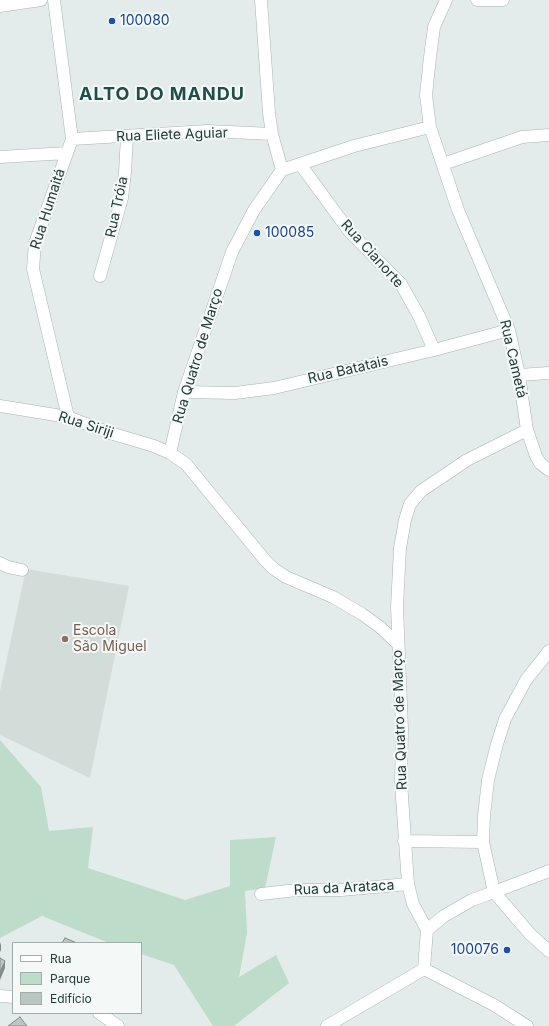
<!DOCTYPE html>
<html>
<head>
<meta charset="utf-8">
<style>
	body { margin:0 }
	#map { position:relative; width:549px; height:1026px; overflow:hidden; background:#e3ecea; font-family:Inter,sans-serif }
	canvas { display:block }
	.legend { position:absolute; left:12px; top:942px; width:130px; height:72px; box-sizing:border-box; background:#f4f9f7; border:1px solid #a1adab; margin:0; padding:5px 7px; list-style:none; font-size:12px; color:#243c3a }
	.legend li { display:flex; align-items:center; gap:8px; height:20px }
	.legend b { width:20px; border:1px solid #a1adab }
</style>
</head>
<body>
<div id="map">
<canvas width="549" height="1026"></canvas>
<ul class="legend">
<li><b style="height:5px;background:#fff"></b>Rua</li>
<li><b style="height:11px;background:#bedcca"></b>Parque</li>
<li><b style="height:11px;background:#b9c7c3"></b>Edifício</li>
</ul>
</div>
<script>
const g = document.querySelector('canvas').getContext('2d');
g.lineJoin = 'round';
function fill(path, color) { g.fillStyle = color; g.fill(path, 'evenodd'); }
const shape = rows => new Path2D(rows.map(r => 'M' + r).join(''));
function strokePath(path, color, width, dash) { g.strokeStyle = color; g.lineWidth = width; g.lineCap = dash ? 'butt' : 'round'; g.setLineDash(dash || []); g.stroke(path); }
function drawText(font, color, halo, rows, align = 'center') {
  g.font = font + ' Inter,sans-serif'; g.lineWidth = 4; g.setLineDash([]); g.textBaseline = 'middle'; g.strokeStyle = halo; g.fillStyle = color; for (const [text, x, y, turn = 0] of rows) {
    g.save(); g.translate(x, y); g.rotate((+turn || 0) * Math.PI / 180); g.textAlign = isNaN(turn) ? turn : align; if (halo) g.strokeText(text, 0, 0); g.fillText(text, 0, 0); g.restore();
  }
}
fill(shape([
	[26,569,129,586,90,778,0,735,0,691]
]), '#d2dcd9');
fill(shape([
	[0,740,41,787,49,831,93,827,88,868,185,900,230,886,230,840,276,837,265,888,245,891,247,933,239,977,276,955,289,983,234,1026,213,1026,174,965,141,954,141,943,109,943,42,916,0,938]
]), '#bedcca');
const minor = shape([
	[54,0,72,139,35,243,33,269,68,417],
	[261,0,269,113,272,134,282,170],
	[446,0,434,27,430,57,426,95,430,127,458,210,509,330,519,375,527,430,536,456,540,463,549,470],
	[477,0,503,0],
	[72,139,208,131,272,134],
	[0,157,67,153],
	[300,164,349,231,401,284,419,316,434,350],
	[443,164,522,137,549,135],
	[100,276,122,198,125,172,127,136],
	[519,375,549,373],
	[184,392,235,393,274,388,434,350,509,330],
	[0,406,68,417,110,433,154,446,170,453,186,464,264,559,274,569,286,577,333,597,362,614,380,627,398,644],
	[170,453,184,392,232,252,254,210,282,170,354,146,430,127],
	[0,563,8,567,22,570],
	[404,841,483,842],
	[261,894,297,890,341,890,408,884],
	[427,930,444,916,472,900,494,892],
	[424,969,427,930,413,904,408,884,401,782,402,729,397,607,400,548,405,520,410,504,421,491,467,460,527,430],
	[424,969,494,1005,527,1026],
	[0,996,13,997],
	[99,1013,118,1026],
	[327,1026,424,969]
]);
const tertiary = shape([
	[0,6,41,0],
	[549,651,526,680,505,719,497,744,488,780,484,816,483,842,494,892,530,934,549,951],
	[494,892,549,871]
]);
strokePath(minor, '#a6b4b2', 13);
strokePath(tertiary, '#a6b4b2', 13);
strokePath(minor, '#fff', 12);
strokePath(tertiary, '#fff', 12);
fill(shape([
	[1,942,1,950,0,952,0,945],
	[5,961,5,968,0,980,0,972]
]), '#828b88');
const building = shape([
	[65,938,77,943,62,943,65,938],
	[0,958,5,961,0,972,0,958],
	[20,1017,27,1026,8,1026,20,1017]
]);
fill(building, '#b9c7c3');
strokePath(building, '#828b88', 1);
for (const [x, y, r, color] of [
	[112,21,4,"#1a4fb4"],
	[257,233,4,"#1a4fb4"],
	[65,639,4,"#8d6e63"],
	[507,950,4,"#1a4fb4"]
]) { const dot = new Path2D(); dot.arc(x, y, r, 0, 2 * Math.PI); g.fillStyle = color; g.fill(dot); strokePath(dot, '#f4f9f7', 1.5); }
drawText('14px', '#164399', '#f4f9f7', [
	["100080",120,21],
	["100085",265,233],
	["100076",499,950,"right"]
], 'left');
drawText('14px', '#243c3a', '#f4f9f7', [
	["Rua Eliete Aguiar",172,135,-2],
	["Rua Tróia",117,207,-78],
	["Rua Humaitá",48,209,-72],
	["Rua Cianorte",372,254,48],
	["Rua Quatro de Março",198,356,-73],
	["Rua Cametá",513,359,77],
	["Rua Batatais",348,370,-13],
	["Rua Siriji",86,425,18],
	["Rua Quatro de Março",400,720,-92],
	["Rua da Arataca",344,888,-3]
]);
drawText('14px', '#785e54', '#f4f9f7', [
	["Escola",73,631],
	["São Miguel",73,647]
], 'left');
g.letterSpacing = '1px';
drawText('bold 18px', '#214d49', '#f4f9f7', [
	["ALTO DO MANDU",162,95]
]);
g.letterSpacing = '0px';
</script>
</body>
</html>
